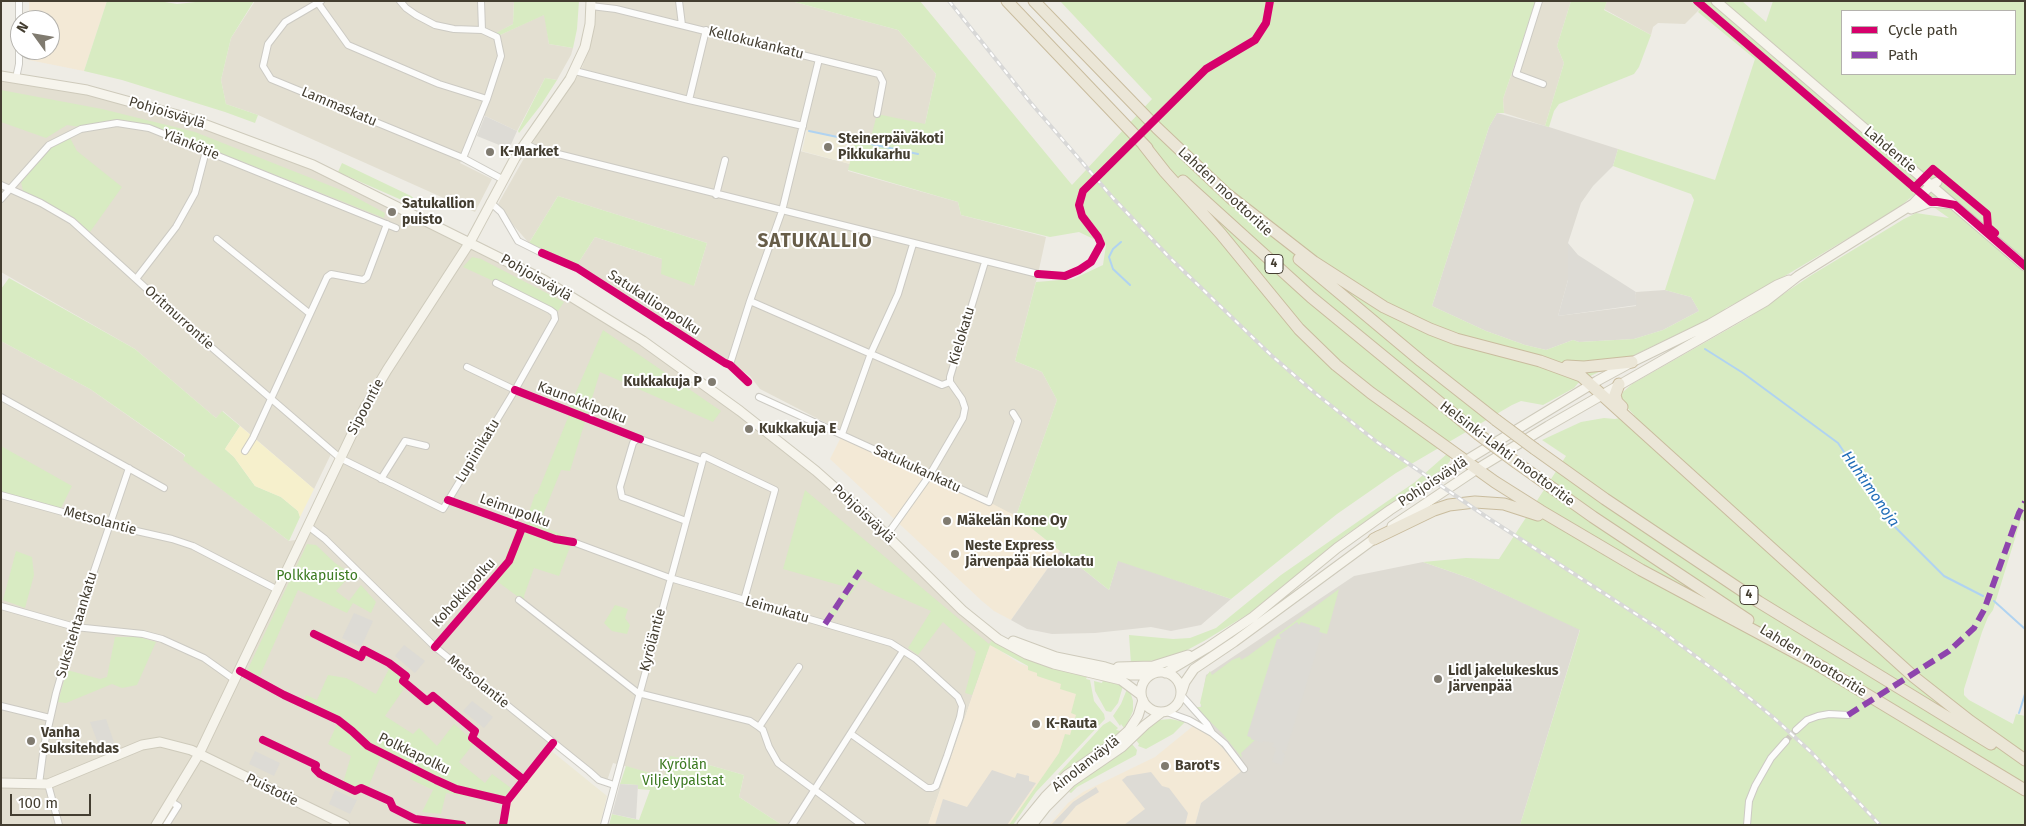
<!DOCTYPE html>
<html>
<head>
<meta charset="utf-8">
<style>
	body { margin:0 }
	#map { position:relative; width:2026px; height:826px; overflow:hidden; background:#eeece5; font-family:"Fira Sans",sans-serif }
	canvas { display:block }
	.frame { position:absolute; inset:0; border:2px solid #443e31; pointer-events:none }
	.legend { position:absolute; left:1841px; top:10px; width:175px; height:65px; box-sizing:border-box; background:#fff; border:1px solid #b4b2ad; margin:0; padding:6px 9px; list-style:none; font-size:15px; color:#443e31 }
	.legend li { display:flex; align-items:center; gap:10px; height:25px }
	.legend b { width:25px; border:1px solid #b4b2ad }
	.north { position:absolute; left:10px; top:10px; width:50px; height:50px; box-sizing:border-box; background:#fff; border:1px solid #b4b2ad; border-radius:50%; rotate:302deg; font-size:14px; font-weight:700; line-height:20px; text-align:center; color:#443e31 }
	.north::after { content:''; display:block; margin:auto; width:18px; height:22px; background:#807b70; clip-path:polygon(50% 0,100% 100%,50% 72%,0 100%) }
	.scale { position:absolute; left:10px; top:794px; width:81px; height:22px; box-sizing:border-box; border:2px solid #443e31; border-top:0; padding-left:6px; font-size:15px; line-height:18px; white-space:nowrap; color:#443e31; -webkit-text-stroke:4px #fff; paint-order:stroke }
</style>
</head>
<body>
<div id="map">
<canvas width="2026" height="826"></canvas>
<div class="frame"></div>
<ul class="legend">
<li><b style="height:6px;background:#d6006c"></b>Cycle path</li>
<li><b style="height:6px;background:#8e44ad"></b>Path</li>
</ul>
<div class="north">N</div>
<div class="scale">100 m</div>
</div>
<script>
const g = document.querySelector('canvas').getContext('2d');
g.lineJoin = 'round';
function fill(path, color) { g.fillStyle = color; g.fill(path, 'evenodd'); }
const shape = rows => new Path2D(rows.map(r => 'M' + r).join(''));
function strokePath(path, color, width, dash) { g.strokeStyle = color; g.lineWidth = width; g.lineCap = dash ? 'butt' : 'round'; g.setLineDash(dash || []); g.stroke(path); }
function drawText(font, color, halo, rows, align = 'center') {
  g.font = font + ' "Fira Sans",sans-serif'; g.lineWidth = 4; g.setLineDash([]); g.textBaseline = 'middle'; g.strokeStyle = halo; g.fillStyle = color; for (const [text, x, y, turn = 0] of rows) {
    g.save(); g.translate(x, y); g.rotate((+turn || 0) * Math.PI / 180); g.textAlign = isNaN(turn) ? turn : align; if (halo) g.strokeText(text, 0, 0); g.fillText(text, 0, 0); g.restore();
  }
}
fill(shape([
	[255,1,514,1,513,24,495,34,498,36,545,14,549,44,573,48,571,55,557,80,545,78,517,131,481,114,460,163,492,179,475,212,258,115,226,104,221,80,231,38],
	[596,1,791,1,898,30,936,74,925,124,869,145,801,129,796,150,850,164,848,171,958,202,961,215,1046,237,1038,274,1015,361,1042,372,1057,400,1016,516,929,476,760,389,750,376,577,265,595,237,662,259,694,286,707,243,558,196,529,243,514,226,498,204,543,125,580,73,589,49,595,25],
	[1536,1,1571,1,1557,46,1564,63,1545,126,1504,113,1503,99],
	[1607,1,1693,1,1702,7,1685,24,1658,23,1653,27,1651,35,1604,9],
	[1,78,87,90,185,117,313,165,544,280,740,411,887,535,960,615,992,640,990,645,928,825,782,825,739,797,744,775,688,759,664,777,613,763,607,781,553,742,505,801,501,825,1,825,1,341,90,389,184,455,184,460,289,541,302,539,340,458,332,452,314,489,223,411,216,418,135,349,1,272]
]), '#e3dfd1');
fill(shape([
	[29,1,107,1,84,71,29,60,29,50,50,50,50,20,29,20],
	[841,437,989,502,1016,516,1060,551,1011,620,994,611,982,601,830,459],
	[990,644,1019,663,1084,688,1068,744,1010,825,928,825],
	[1198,722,1243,770,1201,803,1195,825,1049,825,1068,803,1083,792,1155,757]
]), '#f3e9d6');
fill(shape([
	[1497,113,1549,127,1618,149,1613,166,1593,186,1581,203,1568,243,1568,280,1558,316,1636,306,1635,295,1636,292,1665,290,1691,297,1699,311,1663,330,1634,339,1579,342,1573,340,1546,350,1525,345,1486,331,1432,306,1489,127],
	[1060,551,1109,590,1118,560,1231,599,1201,625,1171,631,1151,627,1095,633,1052,634,1027,629,1011,620],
	[1423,562,1472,579,1580,629,1520,825,1195,825,1201,803,1243,770,1198,722,1206,675,1354,576]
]), '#dedbd3');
fill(shape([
	[807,130,855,142,850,164,802,151],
	[549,749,607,796,600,825,503,825,507,801]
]), '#ede9d6');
fill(shape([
	[107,1,159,1,177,4,205,1,254,1,231,38,221,80,226,104,258,115,255,123,225,112,122,80,84,71],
	[514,1,579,1,577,29,573,48,549,44,544,15,498,36,494,34,513,24],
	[791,1,920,1,1072,185,1152,99,1060,1,1536,1,1503,99,1504,113,1497,113,1489,127,1432,306,1486,331,1525,345,1546,350,1573,340,1579,342,1634,339,1663,330,1699,311,1691,297,1665,290,1694,200,1691,194,1613,166,1618,149,1715,180,1755,59,1698,12,1702,7,1693,1,1742,1,1766,22,1773,1,2025,1,2025,522,2021,519,1993,610,1988,617,1982,632,1964,689,1964,695,1969,700,2013,724,2016,714,2025,716,2025,825,1520,825,1580,630,1472,579,1423,562,1466,558,1499,559,1566,456,1542,440,1581,422,1604,418,1615,419,1634,415,1622,402,1621,398,1623,392,1632,384,1748,318,1810,276,1904,219,1916,213,1949,218,1915,194,1897,209,1758,292,1726,308,1722,313,1580,381,1574,388,1543,405,1521,401,1512,405,1396,473,1337,514,1231,599,1118,561,1109,590,1016,516,1057,400,1042,372,1015,361,1036,282,1073,279,1103,265,1106,245,1079,232,1050,237,961,215,958,202,848,170,855,142,869,145,877,114,925,124,936,74,898,30],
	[1842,11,2015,11,2015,74,1842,74],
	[1571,1,1607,1,1604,10,1651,35,1639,67,1634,74,1559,104,1554,111,1549,127,1545,126,1564,63,1557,46],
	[545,78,557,80,541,105,519,133,518,131],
	[1,90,102,109,195,132,346,192,385,213,384,218,150,125,118,120,80,127,67,125,46,138,1,122],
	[70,138,77,151,122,187,90,232,74,218,42,200,23,191,21,182,50,147],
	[342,163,411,196,423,206,422,209,338,172],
	[558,196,707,243,694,286,661,274,662,259,595,237,577,265,529,243],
	[472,257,481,259,564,302,558,311,463,267],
	[9,278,135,349,216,418,222,411,240,426,225,449,234,457,255,486,281,497,298,511,300,517,289,541,183,460,185,455,90,389,1,341,1,289],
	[603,330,721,411,713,422,600,372,570,471,561,470,539,525,573,539,559,576,534,568,524,596,525,602,490,576,504,560,519,523,525,524,535,494,537,494,569,415,569,408],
	[1,446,72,486,61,508,1,492],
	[1448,453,1450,456,1450,461,1443,469,1344,536,1250,613,1204,641,1174,657,1131,664,1129,635,1173,639,1190,638,1216,628,1281,575,1415,482],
	[805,490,989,644,993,639,1047,666,1087,677,1086,679,1090,680,1094,701,1104,714,1105,719,1036,792,1013,825,1009,825,1059,753,1065,734,1070,735,1076,715,1071,713,1076,694,1060,689,1061,684,1037,676,1037,673,1028,670,1028,666,990,645,972,695,965,693,976,652,943,622,918,655,908,648,931,611,883,590,862,578,831,621,825,620,846,587,783,569],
	[307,544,316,545,335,563,352,574,336,591,349,601,361,585,376,602,371,613,353,603,347,613,298,590,258,680,246,673],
	[16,551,32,557,34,575,25,608,3,600],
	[1339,589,1327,634,1319,632,1320,628,1299,625,1281,639,1278,639,1248,736,1255,740,1241,753,1242,758,1222,733,1197,709,1197,707,1202,707,1200,703,1206,677,1210,671,1212,675,1232,660,1240,657,1241,660,1248,656],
	[615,605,628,609,625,618,630,625,627,634,612,631,604,623],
	[115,637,139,637,156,642,137,685,122,688,112,684,66,703,58,702,67,670,100,679,107,677],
	[391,665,403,676,406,686,385,716,413,734,419,728,437,746,454,724,475,742,459,762,485,783,492,774,511,788,501,802,446,793,441,814,422,812,433,790,410,779,413,772,380,758,366,793,343,783,351,756,328,744,338,722,302,705,306,695,317,700,328,675,346,678,376,694],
	[1103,680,1123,686,1118,703,1111,712,1106,711,1095,691,1094,681,1102,683],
	[1127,689,1131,694,1133,701,1133,711,1128,722,1124,728,1121,724,1120,726,1113,716,1121,704],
	[1171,719,1185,722,1173,734,1146,749,1138,746,1139,744,1136,740,1149,726,1159,720],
	[1110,721,1118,728,1116,730,1121,731,1060,776,1058,774,1103,725],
	[1132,744,1137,750,1136,755,1077,787,1071,793,1069,792,1079,781],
	[670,756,688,759,744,775,739,797,782,825,609,825,612,814,639,820,650,790,638,789,638,785,620,784,626,766,664,777]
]), '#d8ebc2');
fill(shape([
	[240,426,314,489,300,517,298,511,281,497,255,486,234,457,225,449]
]), '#f6f0cc');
fill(shape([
	[485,116,517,131,509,149,477,136],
	[1568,243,1578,255,1636,292,1635,295,1637,305,1558,316,1568,280],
	[354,613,373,621,361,647,342,638],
	[1297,622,1299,625,1301,622,1320,628,1319,632,1322,633,1286,751,1282,750,1282,752,1285,754,1282,765,1272,762,1276,748,1272,747,1274,743,1263,741,1262,743,1251,739,1251,737,1247,736,1277,639,1281,639,1279,635],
	[404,645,425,661,415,673,395,656],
	[472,701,493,717,484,728,463,711],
	[106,719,117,751,103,757,90,722],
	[255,751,280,763,274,776,249,764],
	[992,770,1015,778,1017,773,1029,776,1029,781,1036,783,1007,825,935,825,943,799,967,807],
	[1151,772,1162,786,1169,788,1188,813,1185,825,1124,825,1145,809,1122,780,1127,776],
	[620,784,638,785,636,819,612,814],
	[1096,787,1099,792,1076,806,1060,825,1051,825,1073,802],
	[335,790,357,800,350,814,329,804]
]), '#dddbd5');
strokePath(shape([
	[809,131,918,154],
	[1121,242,1113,249,1109,257,1113,269,1130,285],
	[1705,349,1743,373,1838,443,1893,525,1944,576,1983,596],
	[1994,601,2025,629],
	[2019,713,2025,694]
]), '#b0d3f1', 2);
strokePath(shape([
	[1786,741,1796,730]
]), '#ccc9c1', 6, [6, 3]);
const street = shape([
	[321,1,285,22,268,44,263,66,271,79,463,158,502,179],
	[400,1,406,8,416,15,435,25,454,29,482,30,497,37,501,56,487,99,463,158],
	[481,1,482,30],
	[679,1,682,25],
	[1539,1,1516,74,1543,84],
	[318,3,348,45,439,84,487,99],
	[591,6,616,9,879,74,883,82,877,114],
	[575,71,689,100,803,126],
	[16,78,19,64,19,1],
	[689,100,706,30],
	[524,143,534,148,1038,274],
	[1,185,41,203,72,221,203,340,340,458,443,509,515,390,555,319,554,313,550,310,496,283],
	[716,195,725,160],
	[1,199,49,145,81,129,117,123,149,128,396,228],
	[490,202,501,212,518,241,542,253],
	[217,239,309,313],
	[136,279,176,227,195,193,206,151],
	[750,301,942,385,950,382],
	[731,361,750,301,782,211,819,59],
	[467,367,515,390],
	[1,397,164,488],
	[759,397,989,502,1018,421,1013,413],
	[842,434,871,353,898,294,913,244],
	[245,451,253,438,327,277,331,274,363,280,367,277,387,224],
	[381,479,405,441,426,446],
	[1,495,110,525,172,539,193,546,278,590],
	[686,521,628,499,622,497,620,487,633,443,637,439,643,440,702,461],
	[308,526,325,539,435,647,589,771,599,780,614,785],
	[887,535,929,476,963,418,965,408,962,399,950,382,950,377,985,262],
	[573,542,670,578,891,643,916,659,958,697,962,706,960,717,947,756,936,786,932,788,927,788,851,734],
	[519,600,638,693,750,721,759,727,763,730,769,747,778,763,862,825],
	[1,606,75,627,143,634,162,639,204,658,235,680],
	[1182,696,1207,724,1212,733,1225,744,1244,769],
	[1,706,50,718],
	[1164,711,1189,720,1212,733],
	[759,727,799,667],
	[1796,730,1807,720,1818,716,1829,714,1848,715],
	[39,784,44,746,56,693,75,627,129,468],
	[48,784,59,825],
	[166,825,178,806,170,801],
	[604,825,704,456,775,490,744,600],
	[792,825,903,651],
	[1747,825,1749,801,1755,786,1771,758,1786,741]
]);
const secondary = shape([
	[1716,1,2025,266],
	[1,76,87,90,185,117,313,165,544,280,643,341,740,411,816,471,868,517,962,610,998,639,1026,654,1054,664,1121,680,1141,695],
	[1911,209,1931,202,1952,204],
	[1392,526,1477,469,1548,426,1766,301,1798,276,1913,204,1931,185,1937,182],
	[1013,641,1056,657,1105,667,1131,675,1150,675],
	[1118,667,1153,666,1188,655],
	'1141 692a20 20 0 1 1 40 0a20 20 0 1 1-40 0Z',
	[1165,673,1207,648,1253,617,1337,548,1390,510,1465,461,1597,381,1632,362,1710,324,1777,285,1789,280],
	[1182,691,1185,682,1194,669,1234,642,1378,536],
	[1,783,48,784,142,745,160,742,191,750,345,825],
	[156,825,199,754,364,409,387,370,470,242,515,158,570,79,585,47,590,24,591,1],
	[1022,825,1045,797,1067,775,1118,740,1129,730,1138,716,1143,700],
	[1032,825,1046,807,1071,782,1122,747,1145,725,1162,712]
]);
const highway = shape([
	[1007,1,1147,148],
	[1034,1,1157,128,1233,200],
	[1143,144,1165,172,1221,234,1299,329,1336,365,1371,393,1495,482,1541,511,1641,570,1824,668],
	[1183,181,1311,297,1478,434],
	[1228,195,1314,262,1384,307,1430,329,1456,339,1540,361,1581,376,1914,677,1970,721,2025,760],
	[1299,259,1421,361,1496,420],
	[1567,366,1584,367,1632,362],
	[1619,384,1615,395,1617,402,1622,407],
	[1535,449,1605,499,1759,602,1991,744],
	[1517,463,1593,517,1748,620],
	[1374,539,1434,510,1449,505,1475,502,1504,504,1538,515],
	[1818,665,2025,790]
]);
strokePath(street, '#cccac3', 8);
strokePath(secondary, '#cecabb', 11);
strokePath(highway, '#c9bc9e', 13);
strokePath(street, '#fcfcfb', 6);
strokePath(secondary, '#f6f4ec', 9);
strokePath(highway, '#ebe6d7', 11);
const rail = shape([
	[949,1,1030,102,1113,198,1169,257,1272,356,1315,393,1377,442,1488,518,1659,629,1725,678,1774,718,1812,753,1880,825]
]);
strokePath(rail, '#d8d8d7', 4);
strokePath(rail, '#fff', 2, [5.5]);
const highwayBridge = shape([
	[1496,420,1535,449],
	[1478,434,1517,463]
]);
strokePath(highwayBridge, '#c9bc9e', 13, []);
strokePath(highwayBridge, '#ebe6d7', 11);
strokePath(shape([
	[825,624,860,571],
	[1848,715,1949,651,1974,628,1984,610,2019,513,2025,502]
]), '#8e44ad', 6, [12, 6]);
strokePath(shape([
	[1697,1,1931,202,1938,202,1955,205,2025,266],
	[1914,188,1933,169,1987,214,1988,227,1995,233],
	[542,253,577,268,725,363,730,365,748,382],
	[1038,274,1065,276,1079,270,1091,262,1101,244,1098,237,1082,216,1079,205,1083,191,1206,69,1255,40,1266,23,1270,1],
	[515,390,640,439],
	[448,500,555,539,573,542],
	[314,634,361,657,364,650,389,663,406,676,403,681,427,701,433,696,475,731,472,738,524,780],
	[435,647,509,561,522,528],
	[240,671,284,695,338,720,352,731,368,746,436,780,456,789,507,801],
	[263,740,316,765,315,769,320,774,355,791,361,788,390,801,393,808,415,819,462,825],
	[503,825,507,801,553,743]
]), '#d6006c', 8);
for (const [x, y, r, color] of [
	[828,147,5,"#807b70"],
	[490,152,5,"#807b70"],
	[392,212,5,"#807b70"],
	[712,382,5,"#807b70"],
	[749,429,5,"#807b70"],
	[947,521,5,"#807b70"],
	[955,554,5,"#807b70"],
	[1438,679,5,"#807b70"],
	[1036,724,5,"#807b70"],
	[31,741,5,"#807b70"],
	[1165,766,5,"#807b70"]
]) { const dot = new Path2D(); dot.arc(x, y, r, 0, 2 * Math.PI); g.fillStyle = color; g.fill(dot); strokePath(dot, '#fff', 2); }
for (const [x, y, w] of [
	[1274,264,18],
	[1749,595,18]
]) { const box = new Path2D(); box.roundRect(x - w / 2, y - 9.5, w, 19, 4); g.fillStyle = '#fff'; g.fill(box); strokePath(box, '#443e31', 1); }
drawText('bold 12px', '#443e31', null, [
	["4",1274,264],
	["4",1749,595]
]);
drawText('14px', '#443e31', '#fff', [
	["Kellokukankatu",756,43,14],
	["Lammaskatu",339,107,23],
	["Pohjoisväylä",167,113,17],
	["Ylänkötie",191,145,22],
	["Lahdentie",1890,150,40],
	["Lahden moottoritie",1225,192,43],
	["Pohjoisväylä",536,278,30],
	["Satukallionpolku",654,303,33],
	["Oritmurrontie",179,318,42],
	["Kielokatu",962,336,-73],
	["Kaunokkipolku",582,403,21],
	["Sipoontie",366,407,-62],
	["Lupiinikatu",478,451,-59],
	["Helsinki-Lahti moottoritie",1507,454,37],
	["Satukukankatu",917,469,25],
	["Pohjoisväylä",1433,482,-33],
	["Leimupolku",515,511,20],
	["Pohjoisväylä",863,514,43],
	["Metsolantie",100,521,15],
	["Kohokkipolku",464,593,-48],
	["Leimukatu",777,610,16],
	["Suksitehtaankatu",77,625,-73],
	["Kyröläntie",653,640,-75],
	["Lahden moottoritie",1813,661,32],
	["Metsolantie",478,682,39],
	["Polkkapolku",414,754,26],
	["Ainolanväylä",1086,764,-38],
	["Puistotie",272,790,26]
]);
drawText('bold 14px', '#443e31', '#fff', [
	["Steinerpäiväkoti",838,139],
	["Pikkukarhu",838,155],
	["K-Market",500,152],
	["Satukallion",402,204],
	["puisto",402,220],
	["Kukkakuja P",702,382,"right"],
	["Kukkakuja E",759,429],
	["Mäkelän Kone Oy",957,521],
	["Neste Express",965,546],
	["Järvenpää Kielokatu",965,562],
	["Lidl jakelukeskus",1448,671],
	["Järvenpää",1448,687],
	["K-Rauta",1046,724],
	["Vanha",41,733],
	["Suksitehdas",41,749],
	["Barot's",1175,766]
], 'left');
drawText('14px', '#3c7a21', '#fff', [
	["Polkkapuisto",317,576],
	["Kyrölän",683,765],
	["Viljelypalstat",683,781]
]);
drawText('italic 15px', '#226eb8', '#fff', [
	["Huhtimonoja",1870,489,55]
]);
g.letterSpacing = '1px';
drawText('bold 19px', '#675d48', '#fff', [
	["SATUKALLIO",815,242]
]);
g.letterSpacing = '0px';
</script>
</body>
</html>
